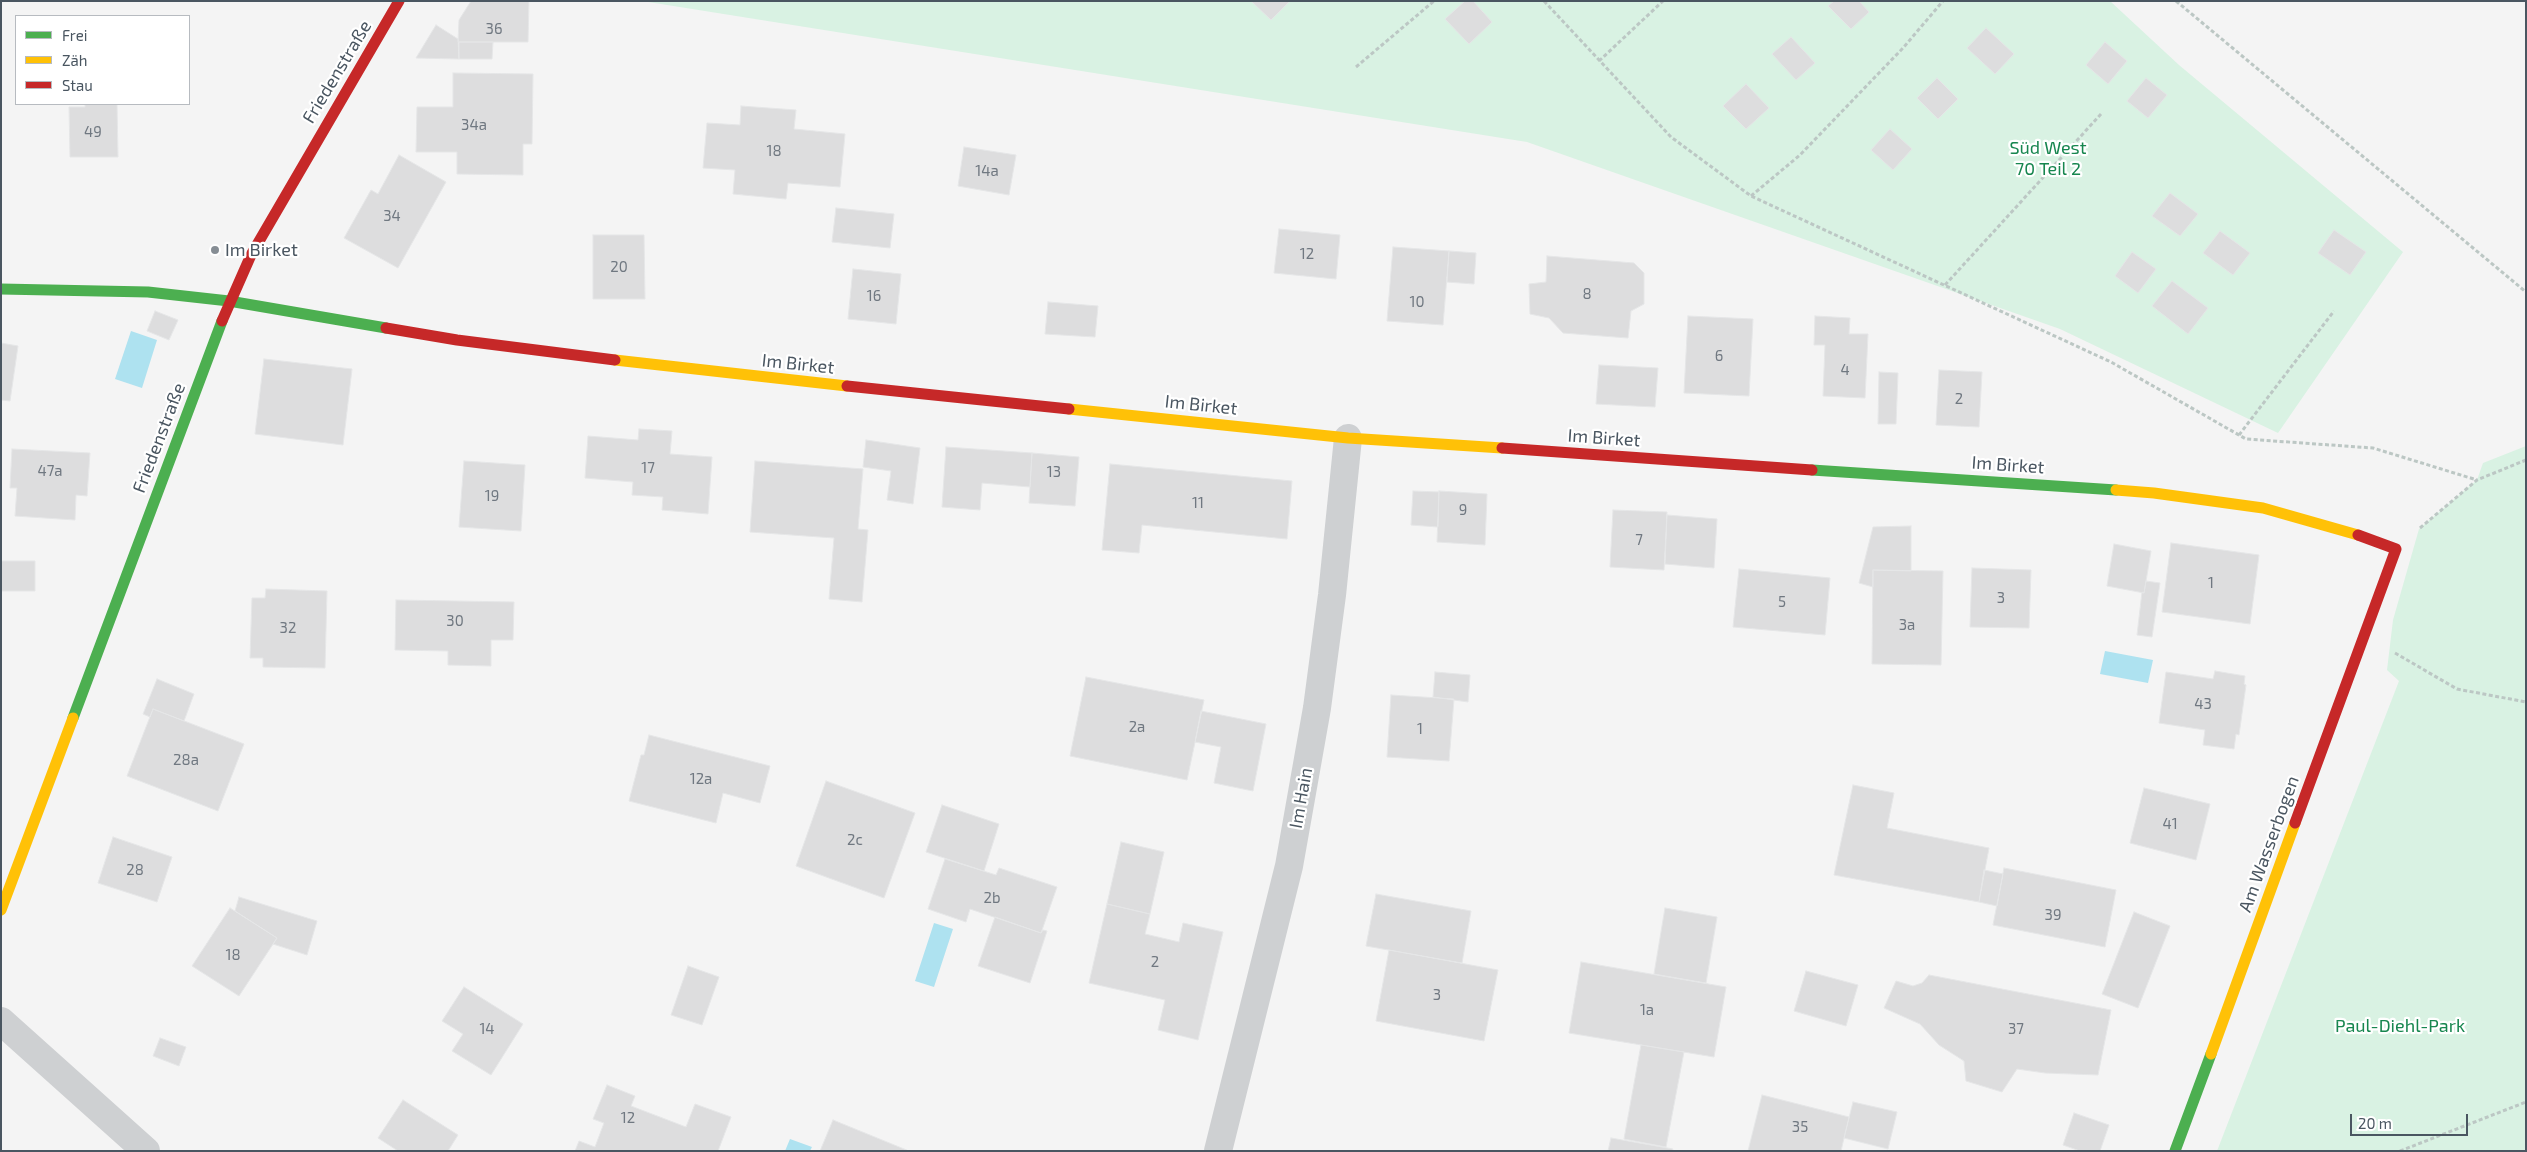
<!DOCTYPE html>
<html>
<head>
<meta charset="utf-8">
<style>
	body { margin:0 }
	#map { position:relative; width:2527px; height:1152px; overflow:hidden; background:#f4f4f4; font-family:"Exo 2",sans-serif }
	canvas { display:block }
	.frame { position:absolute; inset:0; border:2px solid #4a5661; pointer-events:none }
	.legend { position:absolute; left:15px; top:15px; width:175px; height:90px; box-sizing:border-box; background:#fff; border:1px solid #b7bbc0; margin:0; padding:6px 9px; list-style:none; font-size:15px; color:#4a5661 }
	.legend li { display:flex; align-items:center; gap:10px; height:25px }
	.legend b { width:25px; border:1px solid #b7bbc0 }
	.scale { position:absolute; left:2350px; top:1114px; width:118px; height:22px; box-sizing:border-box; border:2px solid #4a5661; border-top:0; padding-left:6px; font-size:15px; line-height:18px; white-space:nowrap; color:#4a5661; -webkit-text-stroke:4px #fff; paint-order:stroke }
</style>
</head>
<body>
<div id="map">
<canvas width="2527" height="1152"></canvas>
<div class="frame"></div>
<ul class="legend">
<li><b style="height:6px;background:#4caf50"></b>Frei</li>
<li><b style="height:6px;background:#ffc107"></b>Zäh</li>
<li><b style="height:6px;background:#c62828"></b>Stau</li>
</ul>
<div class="scale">20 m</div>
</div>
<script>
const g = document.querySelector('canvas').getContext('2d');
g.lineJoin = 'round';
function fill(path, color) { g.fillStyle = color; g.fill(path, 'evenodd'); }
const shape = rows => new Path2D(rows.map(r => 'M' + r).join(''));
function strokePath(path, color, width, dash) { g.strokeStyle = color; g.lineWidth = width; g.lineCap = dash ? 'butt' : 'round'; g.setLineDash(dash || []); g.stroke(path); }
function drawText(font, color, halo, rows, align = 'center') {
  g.font = font + ' "Exo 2",sans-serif'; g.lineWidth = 4.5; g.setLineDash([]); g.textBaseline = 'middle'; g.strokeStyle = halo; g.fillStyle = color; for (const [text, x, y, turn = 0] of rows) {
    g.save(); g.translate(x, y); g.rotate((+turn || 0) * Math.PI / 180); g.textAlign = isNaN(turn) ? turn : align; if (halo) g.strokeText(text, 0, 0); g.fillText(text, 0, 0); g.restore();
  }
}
fill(shape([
	[642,1,2110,1,2179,65,2403,252,2278,433,2060,329,1527,142],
	[2526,446,2526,1151,2217,1151,2399,681,2387,670,2393,620,2419,529,2477,480,2483,463]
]), '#d9f2e3');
fill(shape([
	[131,331,157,340,142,388,115,379],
	[2105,651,2153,660,2148,683,2100,674],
	[934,923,953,929,934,987,915,981],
	[790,1139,812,1147,810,1151,785,1151]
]), '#aee2f0');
const building = shape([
	[471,1,529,1,528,42,458,42,459,20,471,1],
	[1251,1,1290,1,1271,20,1251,1],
	[1465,1,1473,1,1492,22,1469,44,1445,19,1465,1],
	[1834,1,1859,1,1869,12,1851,29,1828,6,1834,1],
	[436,25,458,39,459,59,416,58,436,25],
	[1986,28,2014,54,1995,74,1967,48,1986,28],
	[1791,37,1815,63,1796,80,1772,54,1791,37],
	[459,42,493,42,492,59,459,59,459,42],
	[2105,42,2127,61,2108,84,2086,65,2105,42],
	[453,73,533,74,532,144,523,144,523,175,457,174,457,152,416,152,417,107,453,107,453,73],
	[1937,78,1958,99,1938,119,1917,98,1937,78],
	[2146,78,2167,95,2148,118,2127,101,2146,78],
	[1746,84,1769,108,1746,129,1723,106,1746,84],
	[85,104,119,104,117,104,118,157,70,157,69,107,85,107,85,104],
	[741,106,796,110,794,129,845,134,840,187,788,183,786,199,733,194,735,170,703,168,707,123,740,125,741,106],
	[1890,129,1912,149,1893,170,1871,150,1890,129],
	[964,147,1016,155,1009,195,958,186,964,147],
	[399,155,446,182,398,268,344,238,371,190,378,194,399,155],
	[2170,193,2198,214,2180,236,2152,216,2170,193],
	[836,208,894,214,890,248,832,242,836,208],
	[1279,229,1340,235,1336,279,1274,273,1279,229],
	[2334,230,2366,252,2350,275,2318,253,2334,230],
	[2220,231,2250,253,2233,275,2203,253,2220,231],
	[593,235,644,235,645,299,593,299,593,235],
	[1393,247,1449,251,1443,325,1387,321,1393,247],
	[1449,251,1476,253,1474,284,1447,282,1449,251],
	[2132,252,2156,269,2138,293,2115,276,2132,252],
	[1547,256,1634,263,1644,273,1644,304,1631,311,1628,338,1563,333,1549,318,1530,314,1529,284,1546,282,1547,256],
	[853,269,901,274,896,324,848,319,853,269],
	[2172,281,2208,308,2188,334,2152,306,2172,281],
	[1048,302,1098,306,1095,337,1045,334,1048,302],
	[155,311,178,320,169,340,147,331,155,311],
	[1688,316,1753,319,1749,396,1684,393,1688,316],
	[1815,316,1850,318,1849,334,1868,334,1865,398,1823,396,1825,345,1814,345,1815,316],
	[1,343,18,346,10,401,1,400,1,343],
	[264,359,352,369,343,445,255,434,264,359],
	[1599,365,1658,368,1655,407,1596,404,1599,365],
	[1939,370,1982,372,1979,427,1936,425,1939,370],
	[1879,372,1898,373,1896,424,1878,424,1879,372],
	[639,429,672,431,670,454,712,457,708,514,662,510,663,497,632,495,633,482,585,478,588,436,638,440,639,429],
	[866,440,920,448,913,504,887,500,891,471,863,467,866,440],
	[946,447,1032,453,1030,487,982,483,980,510,942,507,946,447],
	[12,449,90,453,87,496,76,495,75,520,15,516,17,488,10,488,12,449],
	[1032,453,1079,457,1075,506,1029,503,1032,453],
	[464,461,525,465,521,531,459,527,464,461],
	[755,461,863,469,858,529,868,530,862,602,829,599,834,538,750,532,755,461],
	[1110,464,1292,481,1287,539,1142,525,1139,553,1102,550,1110,464],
	[1413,491,1439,492,1438,527,1411,525,1413,491],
	[1439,491,1487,494,1485,545,1437,542,1439,491],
	[1613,510,1667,512,1664,570,1610,567,1613,510],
	[1667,515,1717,519,1714,568,1665,564,1667,515],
	[1911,526,1911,571,1873,570,1873,587,1859,583,1873,527,1911,526],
	[2171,543,2259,555,2250,624,2162,612,2171,543],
	[2114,544,2151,551,2144,593,2107,586,2114,544],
	[1,561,35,561,35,591,1,591,1,561],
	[1972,568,2031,570,2029,628,1970,627,1972,568],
	[1739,569,1830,578,1825,635,1733,627,1739,569],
	[1873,570,1943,571,1941,665,1872,664,1873,570],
	[2146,581,2160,583,2152,637,2137,635,2142,592,2144,593,2146,581],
	[266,589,327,591,325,668,263,667,263,658,250,658,252,598,265,598,266,589],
	[396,600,514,602,513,640,491,640,491,666,448,665,448,651,395,650,396,600],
	[2215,671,2245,676,2244,684,2246,685,2239,735,2236,734,2234,749,2203,745,2205,730,2159,723,2166,672,2213,679,2215,671],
	[1435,672,1470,675,1468,702,1433,697,1435,672],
	[1086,677,1204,700,1187,780,1070,756,1086,677],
	[157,679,194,694,184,721,153,709,150,717,143,714,157,679],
	[1391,695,1454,699,1449,761,1387,757,1391,695],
	[153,709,244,744,218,811,127,776,153,709],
	[1201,711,1266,724,1253,791,1214,783,1221,747,1195,742,1201,711],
	[649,735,770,766,760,803,723,793,716,823,629,801,641,755,644,755,649,735],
	[826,781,915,813,884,898,796,866,826,781],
	[1853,785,1894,793,1887,828,1989,848,1979,902,1834,875,1853,785],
	[2144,788,2210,804,2196,860,2130,843,2144,788],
	[942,805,999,824,984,871,926,852,942,805],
	[113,837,172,857,157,902,98,883,113,837],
	[1121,842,1164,852,1150,914,1107,904,1121,842],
	[945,859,996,875,999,868,1057,887,1041,933,970,909,966,922,928,909,945,859],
	[2004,868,2116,890,2105,947,1993,925,2004,868],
	[1984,870,2003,874,1997,906,1979,902,1984,870],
	[1376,894,1471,911,1462,963,1366,946,1376,894],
	[239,897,317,921,307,955,273,944,277,938,235,911,239,897],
	[1107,904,1150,914,1145,934,1179,942,1183,923,1223,932,1198,1040,1158,1030,1165,1000,1089,983,1107,904],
	[230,908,277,938,239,996,192,966,230,908],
	[1665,908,1717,917,1706,983,1654,974,1665,908],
	[2134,912,2170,926,2138,1008,2102,994,2134,912],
	[995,917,1041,933,1043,930,1047,931,1030,983,978,966,995,917],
	[1389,950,1498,970,1484,1041,1376,1021,1389,950],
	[1581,962,1726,987,1714,1057,1569,1033,1581,962],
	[688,966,719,977,702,1025,671,1015,688,966],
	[1806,971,1858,985,1846,1026,1794,1011,1806,971],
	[1929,975,2111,1010,2098,1075,2045,1073,2017,1069,2002,1092,1966,1081,1964,1061,1939,1045,1920,1024,1884,1008,1896,981,1913,986,1922,983,1929,975],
	[464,987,523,1024,491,1075,452,1051,463,1034,442,1021,464,987],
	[160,1038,186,1047,179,1066,153,1056,160,1038],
	[1641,1045,1684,1052,1666,1147,1624,1139,1641,1045],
	[607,1085,635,1096,631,1106,686,1127,695,1104,731,1117,718,1151,575,1151,579,1141,595,1147,604,1123,593,1119,607,1085],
	[1762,1095,1849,1117,1841,1151,1748,1151,1762,1095],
	[403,1100,458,1135,448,1151,398,1151,378,1138,403,1100],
	[1853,1102,1897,1112,1888,1149,1844,1138,1853,1102],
	[2074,1113,2109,1125,2100,1151,2080,1151,2063,1145,2074,1113],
	[833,1120,909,1151,820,1151,833,1120],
	[1611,1138,1673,1149,1672,1151,1608,1151,1611,1138]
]);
fill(building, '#ddddde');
strokePath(building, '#e5e6e7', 1);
strokePath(shape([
	[1544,1,1671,137,1751,196,2111,362,2246,439,2373,448,2477,480],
	[2176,1,2526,292],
	[1599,61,1663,1],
	[1356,67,1434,1],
	[1751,196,1800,155,1903,48,1943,1],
	[1945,285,2101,114],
	[2239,435,2334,311],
	[2420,528,2477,480,2526,460],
	[2395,653,2457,689,2526,702],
	[2400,1151,2526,1102]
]), '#bcc7c4', 3, [4, 2.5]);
strokePath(shape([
	[1,1021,146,1151],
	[1218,1151,1289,866,1317,708,1332,595,1348,438]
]), '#ced0d2', 28);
strokePath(shape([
	[1,289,148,292,229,301,386,328],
	[1812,470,2116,490],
	[73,718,222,321],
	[2175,1151,2211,1054]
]), '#4caf50', 11);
strokePath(shape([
	[615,360,847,386],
	[1069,409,1348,438,1502,448],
	[2116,490,2154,493,2263,508,2358,535],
	[1,910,73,718],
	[2211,1054,2295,823]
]), '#ffc107', 11);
strokePath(shape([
	[222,321,251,255,399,1],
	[386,328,457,340,615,360],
	[847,386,1069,409],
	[1502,448,1812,470],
	[2295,823,2396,549,2358,535]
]), '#c62828', 11);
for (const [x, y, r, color] of [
	[215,250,5,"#868d94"]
]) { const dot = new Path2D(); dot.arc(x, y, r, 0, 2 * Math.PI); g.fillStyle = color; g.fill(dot); strokePath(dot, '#fff', 2); }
drawText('15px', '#707881', null, [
	["36",494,29],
	["34a",474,125],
	["49",93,132],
	["18",774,151],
	["14a",987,171],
	["34",392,216],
	["12",1307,254],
	["20",619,267],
	["8",1587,294],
	["16",874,296],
	["10",1417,302],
	["6",1719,356],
	["4",1845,370],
	["2",1959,399],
	["17",648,468],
	["47a",50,471],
	["13",1054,472],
	["19",492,496],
	["11",1198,503],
	["9",1463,510],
	["7",1639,540],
	["1",2211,583],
	["3",2001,598],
	["5",1782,602],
	["30",455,621],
	["3a",1907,625],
	["32",288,628],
	["43",2203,704],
	["2a",1137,727],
	["1",1420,729],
	["28a",186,760],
	["12a",701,779],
	["41",2170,824],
	["2c",855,840],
	["28",135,870],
	["2b",992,898],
	["39",2053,915],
	["18",233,955],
	["2",1155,962],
	["3",1437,995],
	["1a",1647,1010],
	["14",487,1029],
	["37",2016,1029],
	["12",628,1118],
	["35",1800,1127]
]);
drawText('18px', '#4a5661', '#fff', [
	["Friedenstraße",337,72,-59],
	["Im Birket",798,364,6],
	["Im Birket",1201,405,6],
	["Friedenstraße",159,438,-69],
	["Im Birket",1604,438,4],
	["Im Birket",2008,465,4],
	["Im Hain",1301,798,-80],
	["Am Wasserbogen",2269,844,-70]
]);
drawText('18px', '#17864f', '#fff', [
	["Süd West",2048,148],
	["70 Teil 2",2048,169],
	["Paul-Diehl-Park",2400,1026]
]);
drawText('18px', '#4a5661', '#fff', [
	["Im Birket",225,250]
], 'left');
</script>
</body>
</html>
